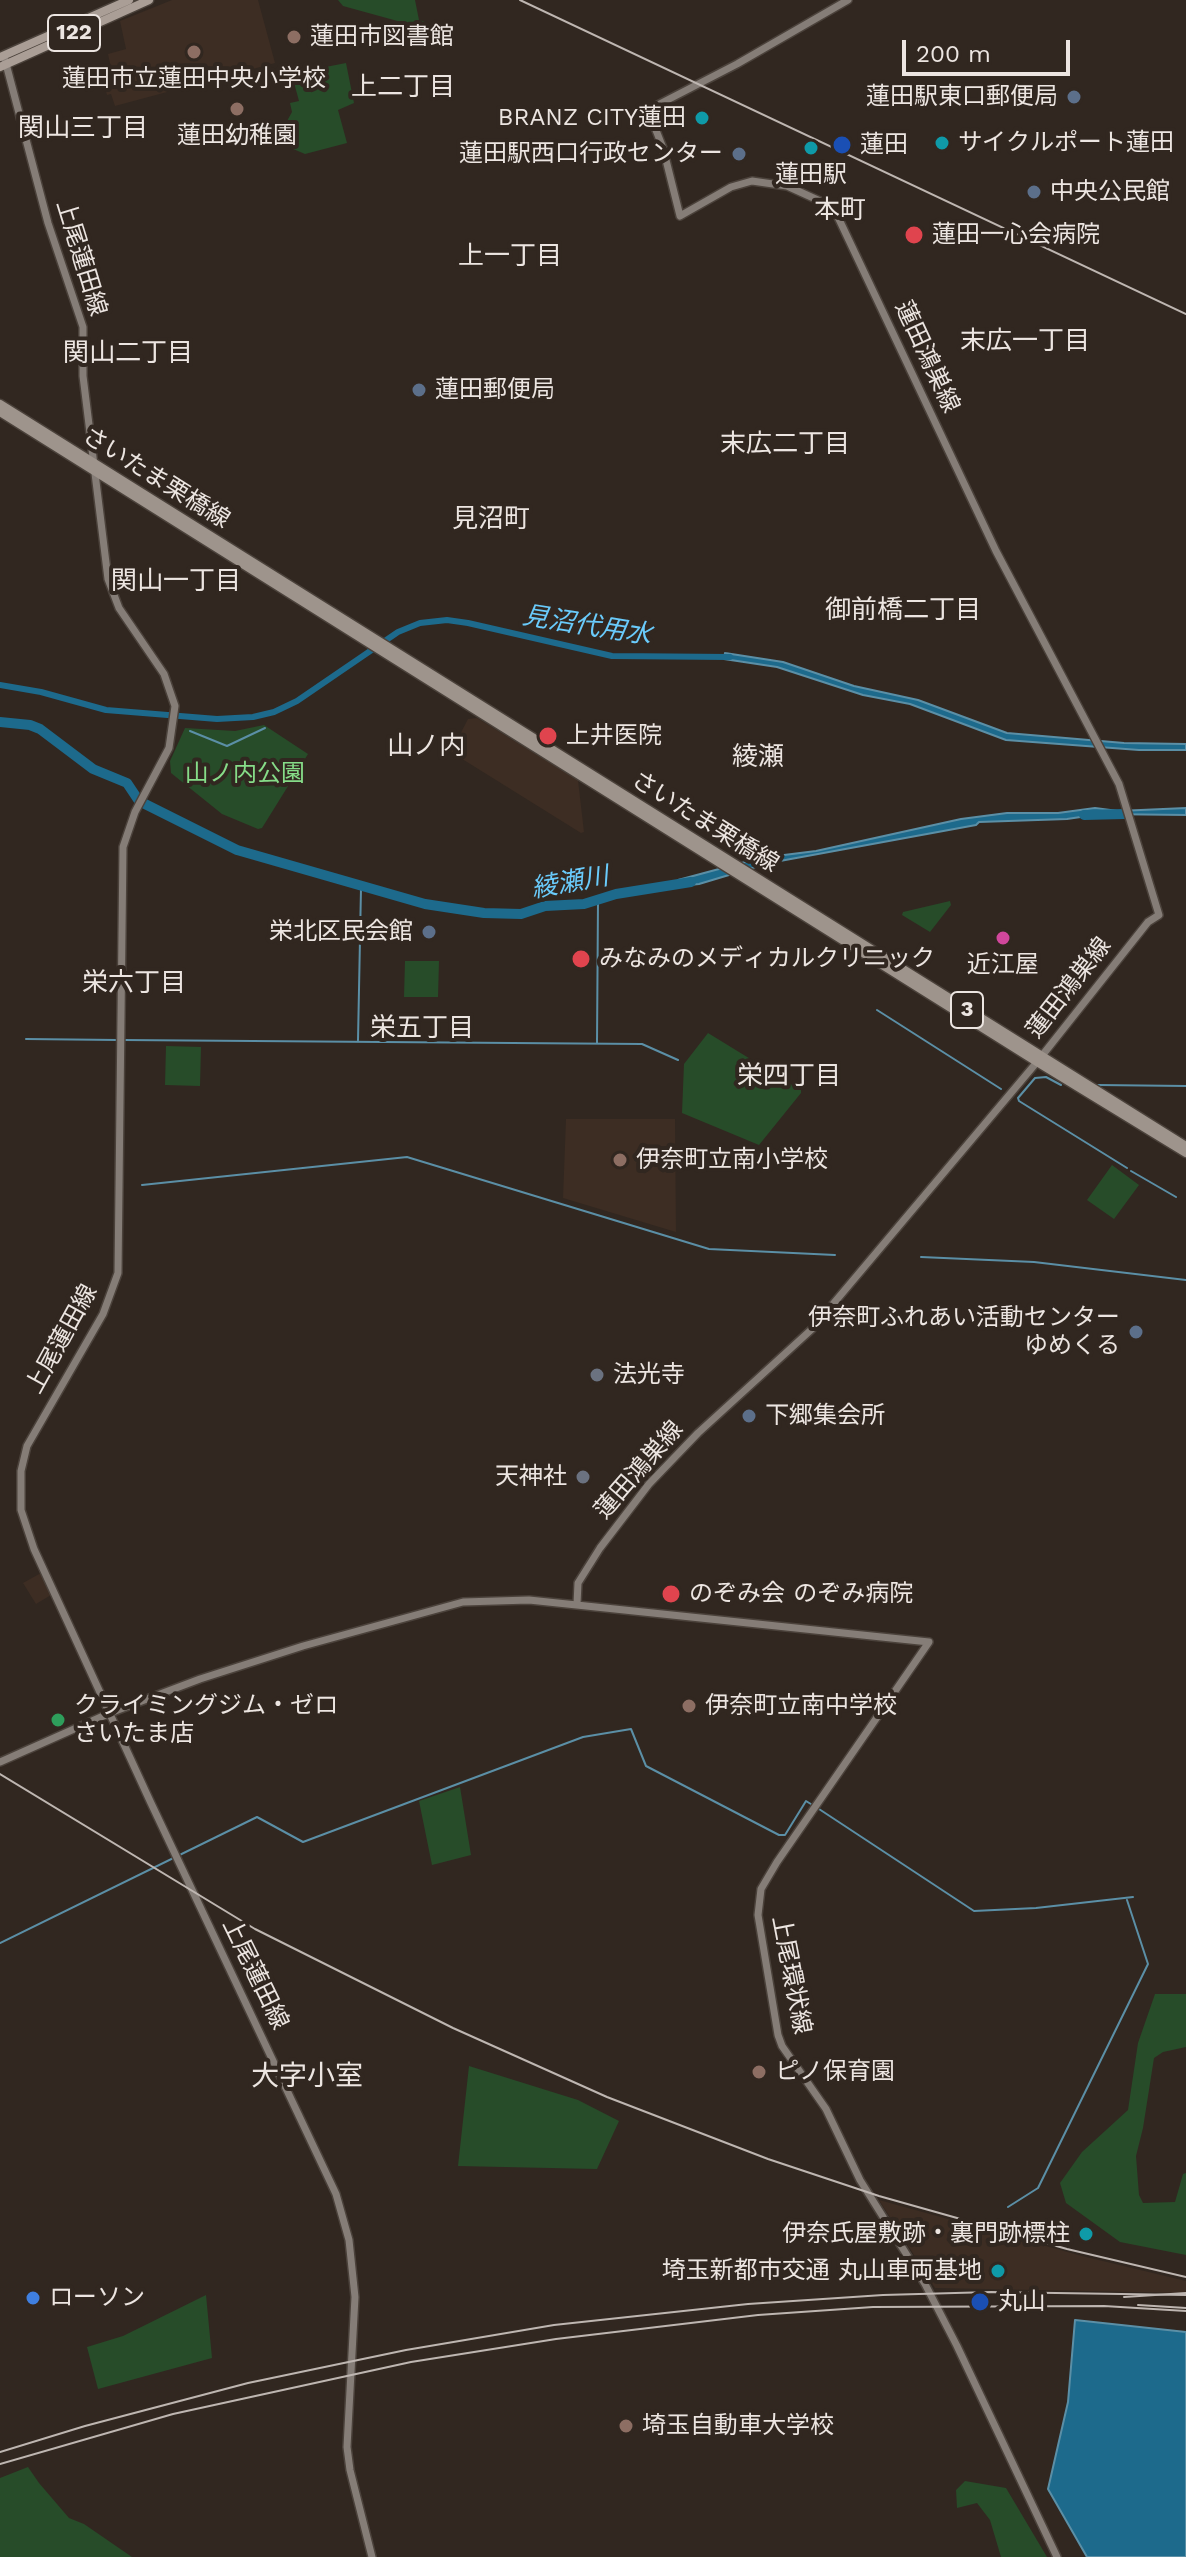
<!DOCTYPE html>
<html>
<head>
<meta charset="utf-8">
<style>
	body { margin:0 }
	#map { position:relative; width:1186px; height:2557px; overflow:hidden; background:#312720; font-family:"Work Sans",sans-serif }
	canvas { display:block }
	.scale { position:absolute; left:902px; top:40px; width:168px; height:36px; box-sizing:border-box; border:4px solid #ece5e1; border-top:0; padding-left:10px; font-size:24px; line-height:28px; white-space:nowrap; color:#ece5e1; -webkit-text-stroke:6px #312720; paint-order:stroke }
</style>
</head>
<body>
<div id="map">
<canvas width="1186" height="2557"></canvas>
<div class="scale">200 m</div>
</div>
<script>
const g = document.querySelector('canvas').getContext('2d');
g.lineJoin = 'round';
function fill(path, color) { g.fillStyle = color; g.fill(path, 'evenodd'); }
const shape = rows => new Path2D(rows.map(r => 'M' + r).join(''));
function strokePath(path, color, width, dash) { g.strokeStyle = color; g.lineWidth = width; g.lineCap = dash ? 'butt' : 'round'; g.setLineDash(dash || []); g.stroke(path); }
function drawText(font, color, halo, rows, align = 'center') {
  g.font = font + ' "Work Sans","Noto Sans JP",sans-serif'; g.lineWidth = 8; g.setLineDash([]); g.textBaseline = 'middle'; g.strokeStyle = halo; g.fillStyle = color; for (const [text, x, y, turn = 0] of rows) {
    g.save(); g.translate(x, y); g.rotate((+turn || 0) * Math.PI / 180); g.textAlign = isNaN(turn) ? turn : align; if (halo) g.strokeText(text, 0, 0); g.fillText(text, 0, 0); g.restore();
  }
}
fill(shape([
	[172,0,258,0,275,63,115,106,111,94,107,95,102,75,112,73,108,54,126,49,120,21],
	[477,718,578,780,584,832,581,833,451,752,468,719],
	[566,1119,675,1119,676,1232,563,1198],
	[41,1573,51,1595,36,1604,23,1583],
	[879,2200,1082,2256,1186,2281,1186,2293,935,2288]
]), '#3d2d23');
fill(shape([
	[338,0,415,0,419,20,425,22,412,25,343,6],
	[346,63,354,103,338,110,347,143,305,154,279,143,282,130,292,112,290,103,299,101,293,79,284,81,281,68,299,64,300,72],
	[264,725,308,754,262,828,258,829,222,814,171,773,170,761,185,728,235,731],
	[950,901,951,905,930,932,902,915,903,912],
	[405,961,439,961,438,997,404,997],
	[708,1033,801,1090,801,1093,759,1145,682,1113,684,1064],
	[166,1046,201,1047,200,1086,165,1085],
	[1112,1165,1139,1185,1114,1219,1087,1200],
	[460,1787,471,1855,432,1865,419,1801],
	[1155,1994,1186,1994,1186,2047,1163,2052,1154,2058,1143,2128,1136,2156,1139,2195,1143,2203,1175,2202,1183,2174,1186,2173,1186,2255,1120,2242,1066,2203,1060,2183,1082,2152,1128,2110,1138,2043],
	[469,2066,578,2100,619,2121,597,2169,458,2166],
	[206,2295,212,2358,98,2389,87,2347,123,2336],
	[28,2467,39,2483,69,2518,84,2524,132,2557,0,2557,0,2478],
	[965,2481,1006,2488,1047,2557,1001,2557,990,2520,977,2503,957,2508,956,2490]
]), '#274c29');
const water = shape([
	[725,653,783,662,854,686,918,700,1007,733,1124,743,1186,744,1186,750,1139,750,1006,740,910,704,863,695,777,667,724,659,725,653],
	[1095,808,1118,811,1186,808,1186,815,1101,814,1067,819,979,822,976,825,769,863,699,884,680,886,678,880,760,858,816,851,961,819,1007,813,1058,813,1095,808],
	[1075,2320,1186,2332,1186,2557,1087,2557,1048,2489,1068,2402,1075,2320]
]);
fill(water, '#1d6a8c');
strokePath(water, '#5b8fa6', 2);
strokePath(shape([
	[190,731,227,746,265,728],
	[877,1010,1001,1089],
	[26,1039,117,1040],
	[123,1040,642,1044,678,1060],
	[358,1040,361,888],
	[597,1042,598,900],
	[1061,1085,1046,1077,1035,1078,1018,1098,1019,1101,1127,1168],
	[1098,1085,1186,1086],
	[1131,1171,1176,1197],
	[142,1185,407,1157,709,1249,835,1255],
	[921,1257,1034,1262,1186,1280],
	[819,1809,974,1911,1036,1908,1133,1897],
	[0,1943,257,1817,303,1842,583,1737,631,1729,646,1766,779,1835,785,1835,806,1801,814,1806],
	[1008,2207,1038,2188,1148,1964,1127,1900]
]), '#5b8fa6', 2);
strokePath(shape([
	[0,685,41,692,106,710,217,719,253,717,274,712,297,701,398,632,420,623,447,620,468,623,612,656,730,657]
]), '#1d6a8c', 6);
strokePath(shape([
	[0,722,30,725,40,729,93,769,127,783,139,801,237,850,425,904,484,913,521,914,545,906,584,904,616,894,691,882],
	[1084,815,1124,814]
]), '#1d6a8c', 10);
const secondary = shape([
	[5,60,48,223,83,327,83,376,108,579,119,608,164,674,175,706,169,748,135,812,123,847,118,1273,103,1314,27,1446,21,1471,21,1510,34,1549,150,1801,336,2194,349,2240,355,2297,347,2447,350,2470,372,2557],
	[577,1604,578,1583,600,1548,649,1484,698,1433,812,1329,1037,1062,1148,922,1159,915,1119,784,996,551,837,215,820,201,787,186,752,181,731,187,680,216,663,148,648,110,737,64,848,0],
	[0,1762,110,1713,200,1679,303,1646,463,1602,529,1600,929,1642,777,1862,761,1889,758,1915,778,2035,782,2046,826,2109,860,2180,925,2284,957,2346,1057,2557]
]);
const primary = shape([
	[0,404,1186,1146],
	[0,412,1037,1062,1186,1153]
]);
const trunk = shape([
	[0,57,129,0],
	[0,67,149,0]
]);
strokePath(secondary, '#4b423b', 10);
strokePath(primary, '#4b423b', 11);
strokePath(trunk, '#4b423b', 11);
strokePath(secondary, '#857d77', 7);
strokePath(primary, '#9e948c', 8);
strokePath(trunk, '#aa9e96', 8);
strokePath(shape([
	[1124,2297,1186,2293],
	[0,2464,173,2414,411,2362,556,2339,758,2315,873,2307,1104,2306,1186,2311]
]), '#beb6b1', 2);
strokePath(shape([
	[520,0,1186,314],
	[0,1774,255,1929,453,2028,607,2097,768,2159,879,2196,1067,2249,1186,2277],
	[1138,2305,1186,2308],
	[0,2452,85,2426,248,2383,406,2350,554,2325,748,2304,883,2295,991,2292,1186,2295]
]), '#beb6b1', 2);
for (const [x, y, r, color] of [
	[294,37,8,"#8d6e63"],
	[194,52,8,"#8d6e63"],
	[1074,97,8,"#5c6f8a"],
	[237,109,8,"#8d6e63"],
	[702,118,8,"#0f9aa8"],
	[942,143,8,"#0f9aa8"],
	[842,145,10,"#1a4fb4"],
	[811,148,8,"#0f9aa8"],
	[739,154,8,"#5c6f8a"],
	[1034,192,8,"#5c6f8a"],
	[914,235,10,"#e0444e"],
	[419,390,8,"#5c6f8a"],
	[548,736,10,"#e0444e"],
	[429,932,8,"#5c6f8a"],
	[1003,938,8,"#d1479c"],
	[581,959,10,"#e0444e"],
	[620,1160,8,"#8d6e63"],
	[1136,1332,8,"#5c6f8a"],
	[597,1375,8,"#6b7280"],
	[749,1416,8,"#5c6f8a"],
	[583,1477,8,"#6b7280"],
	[671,1594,10,"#e0444e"],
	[689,1706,8,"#8d6e63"],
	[58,1720,8,"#2e9e5b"],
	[759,2072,8,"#8d6e63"],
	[1086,2234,8,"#0f9aa8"],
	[998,2271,8,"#0f9aa8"],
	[33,2298,8,"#3f7fe0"],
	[980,2302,10,"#1a4fb4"],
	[626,2426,8,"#8d6e63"]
]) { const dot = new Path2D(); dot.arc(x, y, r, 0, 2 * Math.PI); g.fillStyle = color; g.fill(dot); strokePath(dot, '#312720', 3); }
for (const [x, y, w] of [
	[74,33,52],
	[967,1010,32]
]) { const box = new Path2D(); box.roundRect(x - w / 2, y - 18, w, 36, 6); g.fillStyle = '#312720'; g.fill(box); strokePath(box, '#ece5e1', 2); }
drawText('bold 22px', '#ece5e1', null, [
	["122",74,33],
	["3",967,1010]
]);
drawText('24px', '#ece5e1', '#312720', [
	["蓮田市図書館",310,37],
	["蓮田市立蓮田中央小学校",194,79,"center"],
	["蓮田駅東口郵便局",1058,97,"right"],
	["BRANZ CITY蓮田",686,118,"right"],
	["蓮田幼稚園",237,136,"center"],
	["サイクルポート蓮田",958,143],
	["蓮田",860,145],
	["蓮田駅西口行政センター",723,154,"right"],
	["蓮田駅",811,175,"center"],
	["中央公民館",1050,192],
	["蓮田一心会病院",932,235],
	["蓮田郵便局",435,390],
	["上井医院",566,736],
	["栄北区民会館",413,932,"right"],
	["みなみのメディカルクリニック",599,959],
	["近江屋",1003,965,"center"],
	["伊奈町立南小学校",636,1160],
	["伊奈町ふれあい活動センター",1120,1318,"right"],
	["ゆめくる",1120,1346,"right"],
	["法光寺",613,1375],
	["下郷集会所",765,1416],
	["天神社",567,1477,"right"],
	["のぞみ会 のぞみ病院",689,1594],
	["クライミングジム・ゼロ",74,1706],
	["さいたま店",74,1734],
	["伊奈町立南中学校",705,1706],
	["ピノ保育園",775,2072],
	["伊奈氏屋敷跡・裏門跡標柱",1070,2234,"right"],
	["埼玉新都市交通 丸山車両基地",982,2271,"right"],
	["ローソン",49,2298],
	["丸山",998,2302],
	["埼玉自動車大学校",642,2426]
], 'left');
drawText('24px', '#ece5e1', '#312720', [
	["上尾蓮田線",81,258,73],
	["蓮田鴻巣線",927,357,65],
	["さいたま栗橋線",156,478,32],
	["さいたま栗橋線",705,822,32],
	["蓮田鴻巣線",1069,988,-52],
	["上尾蓮田線",62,1339,-61],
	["蓮田鴻巣線",639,1470,-49],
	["上尾蓮田線",255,1974,64],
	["上尾環状線",791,1975,79]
]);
drawText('24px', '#86dc88', '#312720', [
	["山ノ内公園",245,774]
]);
drawText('26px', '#ece5e1', '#312720', [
	["上二丁目",403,87],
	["関山三丁目",83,128],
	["本町",840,210],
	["上一丁目",510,256],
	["末広一丁目",1025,341],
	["関山二丁目",128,353],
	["末広二丁目",785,444],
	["見沼町",491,519],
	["関山一丁目",176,581],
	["御前橋二丁目",903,610],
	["山ノ内",426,746],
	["綾瀬",758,757],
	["栄六丁目",134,983],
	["栄五丁目",422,1028],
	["栄四丁目",789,1076]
]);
drawText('italic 26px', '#6acbfb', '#312720', [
	["見沼代用水",587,626,9],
	["綾瀬川",570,883,-10]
]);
drawText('28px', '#ece5e1', '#312720', [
	["大字小室",307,2077]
]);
</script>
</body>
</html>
